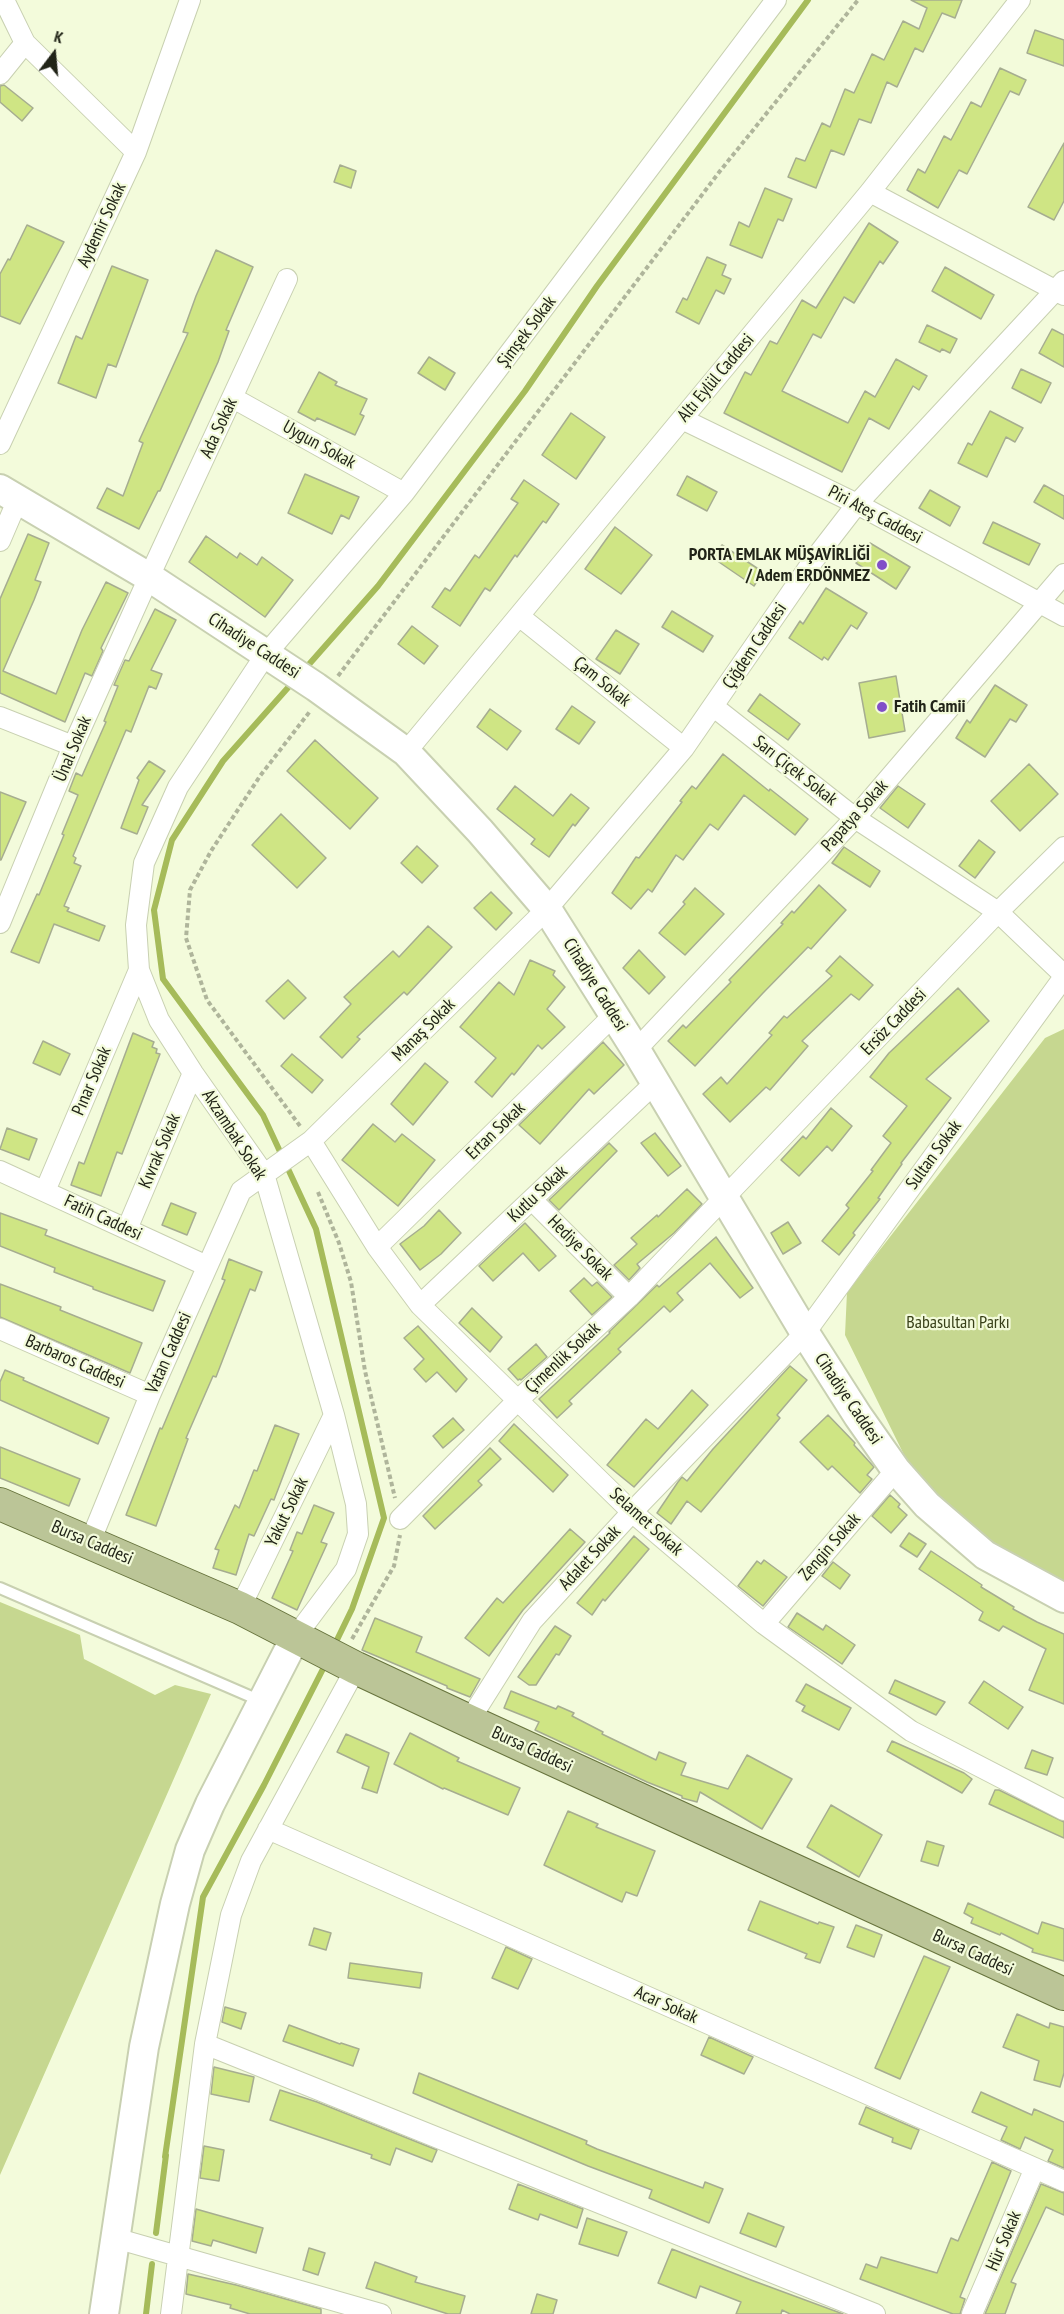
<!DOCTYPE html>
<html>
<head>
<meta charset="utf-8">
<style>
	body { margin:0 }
	#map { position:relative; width:1064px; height:2314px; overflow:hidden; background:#f3fbdb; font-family:"PT Sans Narrow",sans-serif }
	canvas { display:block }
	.north { position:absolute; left:24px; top:24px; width:60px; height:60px; -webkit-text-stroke:4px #f3fbdb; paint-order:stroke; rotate:16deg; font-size:16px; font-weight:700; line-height:24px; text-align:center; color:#212418 }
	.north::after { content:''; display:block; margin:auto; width:21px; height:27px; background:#212418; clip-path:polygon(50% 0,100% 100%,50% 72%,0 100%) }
</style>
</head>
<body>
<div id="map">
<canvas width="1064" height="2314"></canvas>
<div class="north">K</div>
</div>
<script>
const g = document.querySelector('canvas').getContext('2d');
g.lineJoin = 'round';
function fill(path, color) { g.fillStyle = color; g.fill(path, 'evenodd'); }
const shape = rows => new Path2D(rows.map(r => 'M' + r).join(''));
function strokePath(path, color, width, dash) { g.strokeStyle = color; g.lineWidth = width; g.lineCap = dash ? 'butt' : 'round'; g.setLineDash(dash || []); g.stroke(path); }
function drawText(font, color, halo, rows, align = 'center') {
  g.font = font + ' "PT Sans Narrow",sans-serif'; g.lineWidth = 4.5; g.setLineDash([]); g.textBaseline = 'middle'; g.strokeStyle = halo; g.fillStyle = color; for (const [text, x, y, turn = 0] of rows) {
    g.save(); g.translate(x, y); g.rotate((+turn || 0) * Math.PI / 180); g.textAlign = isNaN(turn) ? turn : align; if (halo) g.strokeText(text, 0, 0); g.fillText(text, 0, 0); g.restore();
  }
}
fill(shape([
	[1064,1029,1064,1588,1031,1572,956,1519,909,1465,845,1335,847,1292,1045,1038],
	[0,1602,80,1635,84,1659,155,1695,175,1685,211,1694,0,2175]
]), '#c6d790');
strokePath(shape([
	[304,670,378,586,525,391,597,286,808,0],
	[293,682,223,761,172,840,154,910,163,979,263,1115,316,1229,384,1518,352,1609,334,1646],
	[165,2157,203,1897,264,1785,326,1663],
	[156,2233,166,2155],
	[146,2314,152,2264]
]), '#a6bb5a', 6);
const building = shape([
	[911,0,962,0,955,18,942,13,923,52,915,48,897,87,887,82,871,123,859,119,844,155,831,150,816,188,788,177,796,158,805,161,822,123,830,127,845,89,854,93,872,54,884,60,903,21,919,29,927,8,911,0],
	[1035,30,1064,40,1064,66,1027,53,1035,30],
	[1000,68,1026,80,1019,95,1010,91,967,174,959,170,938,208,907,190,918,169,925,173,944,136,951,140,971,102,981,107,1000,68],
	[4,85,33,108,22,121,0,102,0,86,4,85],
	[1064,143,1064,201,1054,220,1028,207,1064,143],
	[340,165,356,171,351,188,334,182,340,165],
	[765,188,792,199,783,221,778,219,762,258,730,245,739,222,749,227,765,188],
	[869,223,898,242,883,264,880,261,854,303,844,297,821,338,813,334,782,391,848,423,865,391,875,397,896,359,927,376,919,390,913,386,889,429,869,418,842,472,724,413,745,372,751,375,770,341,777,344,802,300,816,308,869,223],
	[27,225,64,242,20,324,0,316,0,274,8,259,10,260,27,225],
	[216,250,253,267,226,330,229,331,218,362,160,491,158,491,139,529,97,508,107,488,123,496,143,443,139,441,188,333,183,332,196,296,216,250],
	[707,257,726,265,722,275,731,279,724,294,716,290,699,324,676,312,683,298,687,300,707,257],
	[112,266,148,280,116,367,108,364,96,398,58,383,76,336,82,339,112,266],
	[945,267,994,295,981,319,932,291,945,267],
	[927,325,957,339,950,353,942,349,940,352,919,342,927,325],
	[1052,329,1064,335,1064,367,1039,353,1052,329],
	[429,357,455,373,445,390,418,373,429,357],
	[1021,369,1051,383,1041,403,1012,388,1021,369],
	[319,372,337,382,335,385,367,399,360,414,364,416,355,435,317,418,315,421,298,412,319,372],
	[990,411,1023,428,1015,442,1006,437,987,477,958,463,968,443,972,445,990,411],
	[571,413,605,437,576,479,542,455,571,413],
	[305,474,359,497,349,519,341,515,332,534,288,513,305,474],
	[687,476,717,492,707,511,677,495,687,476],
	[524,480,559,504,546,523,543,521,517,557,515,555,490,591,485,588,460,626,432,607,445,588,450,591,475,555,479,558,518,503,511,499,524,480],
	[1044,485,1064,496,1064,519,1034,502,1044,485],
	[930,490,960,507,950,526,919,508,930,490],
	[993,522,1040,544,1029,565,983,543,993,522],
	[615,527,652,555,621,594,585,569,615,527],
	[28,534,49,543,35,580,41,582,34,600,3,671,56,694,82,630,106,582,128,593,101,648,103,651,92,676,85,673,65,722,0,693,0,599,28,534],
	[206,536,237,558,240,553,257,565,262,557,293,580,265,617,189,562,206,536],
	[870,543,910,567,896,589,856,563,870,543],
	[722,545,763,572,754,586,713,558,722,545],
	[826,588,867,613,857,629,851,625,828,660,824,657,822,660,789,638,800,621,803,624,826,588],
	[155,609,176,620,151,670,162,674,156,689,149,686,131,732,126,730,73,856,76,858,74,863,81,866,64,906,69,908,67,911,105,926,99,941,54,924,39,963,11,952,37,894,39,895,64,835,62,834,78,795,69,791,76,773,82,776,106,722,104,721,118,686,114,685,125,660,129,661,155,609],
	[672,611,713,636,703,652,662,627,672,611],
	[412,626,438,646,424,664,398,644,412,626],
	[616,630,639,644,620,674,596,659,616,630],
	[896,676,905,731,869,738,859,683,896,676],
	[995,685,1027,705,1016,722,1010,719,985,757,956,738,967,720,970,723,995,685],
	[760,694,800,724,788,740,748,711,760,694],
	[572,706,595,722,579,744,556,729,572,706],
	[490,709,521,731,507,750,477,727,490,709],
	[315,740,378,798,350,829,287,771,315,740],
	[723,754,769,791,770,789,808,819,795,835,744,795,718,830,710,824,683,860,676,855,652,892,648,889,631,909,612,893,636,857,639,858,682,802,680,801,692,786,696,789,723,754],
	[149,761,165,771,142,805,148,807,137,834,121,828,139,780,137,778,149,761],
	[1029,764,1058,794,1020,831,991,801,1029,764],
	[515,786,553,816,571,794,589,808,575,826,573,824,549,857,531,844,535,839,497,809,515,786],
	[898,786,925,804,908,828,880,808,898,786],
	[0,792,26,802,1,860,0,860,0,792],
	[281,814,326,858,297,888,252,845,281,814],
	[979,840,995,852,975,878,959,866,979,840],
	[417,846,438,866,422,883,401,863,417,846],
	[844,847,880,871,870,887,832,863,844,847],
	[819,885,846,910,811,949,808,947,763,993,695,1066,668,1041,683,1025,686,1028,731,982,729,980,783,924,781,923,792,911,794,913,819,885],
	[695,888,724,914,685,955,659,933,685,904,683,902,695,888],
	[491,892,512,913,496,930,474,908,491,892],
	[428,926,452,947,407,995,404,992,357,1037,360,1039,342,1058,320,1037,351,1004,344,997,393,951,399,957,428,926],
	[639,950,665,977,649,994,623,968,639,950],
	[840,956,873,985,859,1000,851,994,802,1041,808,1046,770,1090,766,1087,730,1122,703,1094,721,1077,727,1084,772,1035,769,1033,784,1016,787,1018,832,976,826,971,840,956],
	[530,960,555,971,553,975,565,987,547,1009,565,1027,542,1049,538,1045,514,1075,512,1073,492,1097,475,1082,496,1058,460,1027,499,982,514,995,530,960],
	[288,980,306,998,284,1019,266,1001,288,980],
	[958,988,989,1021,926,1079,951,1098,901,1163,902,1164,878,1198,880,1199,853,1233,855,1235,839,1255,822,1241,849,1208,846,1205,873,1171,871,1170,891,1143,883,1136,907,1106,870,1077,889,1053,958,988],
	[133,1033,154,1042,152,1047,157,1049,156,1053,160,1054,122,1154,117,1152,101,1196,71,1185,79,1162,84,1164,133,1033],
	[43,1041,70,1054,60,1075,33,1063,43,1041],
	[603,1042,624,1065,594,1094,589,1089,540,1144,519,1125,603,1042],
	[292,1054,323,1080,312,1093,281,1066,292,1054],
	[425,1063,448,1082,413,1125,391,1104,425,1063],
	[831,1108,852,1126,832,1151,827,1146,799,1176,781,1160,803,1136,806,1139,831,1108],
	[373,1124,395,1142,402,1134,435,1160,398,1206,342,1160,373,1124],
	[7,1128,37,1139,29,1160,0,1149,7,1128],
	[655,1133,681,1166,668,1176,641,1143,655,1133],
	[609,1143,617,1151,559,1210,549,1200,609,1143],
	[687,1189,702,1204,674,1233,637,1264,640,1268,629,1280,614,1265,637,1244,631,1238,657,1215,658,1217,687,1189],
	[171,1203,196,1213,187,1235,162,1225,171,1203],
	[439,1210,461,1233,441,1254,420,1270,400,1244,424,1226,439,1210],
	[0,1213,47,1230,45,1235,165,1281,153,1311,93,1289,93,1287,54,1272,55,1268,0,1246,0,1213],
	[788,1222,801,1243,783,1254,771,1233,788,1222],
	[525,1223,556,1256,539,1271,523,1253,493,1281,479,1266,525,1223],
	[716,1237,753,1288,740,1298,710,1263,677,1293,683,1300,670,1312,664,1306,618,1349,621,1352,569,1401,572,1404,557,1418,539,1399,610,1333,609,1332,657,1285,659,1287,716,1237],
	[229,1259,262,1272,255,1291,250,1289,216,1377,213,1376,186,1438,188,1439,156,1526,126,1515,160,1428,162,1429,225,1280,222,1279,229,1259],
	[584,1278,592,1286,597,1282,612,1297,592,1315,570,1291,584,1278],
	[0,1284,61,1307,60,1310,142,1343,130,1373,0,1317,0,1284],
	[472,1308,502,1337,490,1352,459,1323,472,1308],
	[418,1326,467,1379,456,1392,437,1372,426,1382,414,1369,424,1359,404,1338,418,1326],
	[536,1344,547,1357,521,1380,520,1379,518,1380,508,1369,536,1344],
	[790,1366,807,1380,777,1415,780,1418,701,1512,687,1501,671,1524,657,1513,678,1482,682,1477,687,1481,713,1449,790,1366],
	[5,1370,24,1378,23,1380,109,1418,98,1444,0,1400,0,1382,5,1370],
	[692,1390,708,1405,634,1487,607,1465,646,1419,658,1429,692,1390],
	[828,1415,855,1443,854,1445,874,1467,867,1475,872,1479,860,1493,832,1466,828,1470,800,1442,828,1415],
	[453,1418,464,1430,443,1448,433,1436,453,1418],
	[514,1424,568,1475,553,1492,499,1441,514,1424],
	[275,1425,299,1434,274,1500,271,1499,254,1536,249,1534,236,1575,213,1568,219,1550,215,1549,235,1505,239,1508,254,1470,257,1471,275,1425],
	[0,1447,80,1479,69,1506,0,1478,0,1447],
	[490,1448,501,1459,478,1481,482,1485,435,1529,423,1516,490,1448],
	[890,1495,900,1504,898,1507,907,1515,891,1533,872,1516,890,1495],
	[314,1505,334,1513,321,1542,327,1544,297,1610,272,1598,293,1551,290,1550,297,1532,302,1534,314,1505],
	[570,1529,585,1542,523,1610,489,1656,465,1638,497,1598,503,1603,570,1529],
	[909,1533,926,1544,917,1557,900,1546,909,1533],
	[634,1536,649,1549,605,1601,603,1599,592,1615,577,1603,634,1536],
	[931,1551,982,1585,981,1587,1014,1607,1013,1609,1037,1622,1064,1634,1064,1704,1029,1690,1046,1649,1003,1626,999,1631,979,1620,983,1612,919,1569,931,1551],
	[764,1560,787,1577,763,1606,738,1586,757,1561,761,1564,764,1560],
	[833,1562,850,1575,840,1589,822,1576,833,1562],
	[797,1613,823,1630,826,1625,855,1645,842,1664,788,1627,797,1613],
	[375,1618,422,1637,416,1652,480,1679,470,1697,447,1688,447,1686,362,1650,375,1618],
	[555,1626,571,1636,559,1655,556,1654,536,1685,529,1685,518,1677,555,1626],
	[895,1680,945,1702,936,1715,889,1693,895,1680],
	[984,1681,1023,1707,1008,1729,969,1703,984,1681],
	[806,1684,851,1708,839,1730,802,1711,805,1706,796,1701,806,1684],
	[511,1691,556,1709,558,1706,574,1713,572,1716,603,1732,602,1734,656,1760,659,1752,686,1763,681,1775,728,1789,747,1755,792,1779,762,1829,700,1792,697,1802,682,1798,682,1796,647,1782,535,1730,539,1722,504,1708,511,1691],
	[410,1733,459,1758,457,1761,520,1788,508,1815,444,1788,443,1789,394,1764,410,1733],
	[346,1734,389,1753,377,1793,362,1788,369,1767,337,1752,346,1734],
	[892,1741,964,1773,972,1779,962,1793,887,1751,892,1741],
	[1032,1750,1053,1758,1047,1775,1025,1768,1032,1750],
	[995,1790,999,1790,1064,1822,1064,1838,989,1804,995,1790],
	[831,1805,882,1835,859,1877,807,1847,831,1805],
	[568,1811,598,1824,596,1827,655,1851,637,1896,626,1892,622,1902,544,1865,568,1811],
	[927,1841,944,1846,938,1866,921,1861,927,1841],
	[760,1901,818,1924,819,1922,834,1927,820,1963,805,1958,807,1954,748,1930,760,1901],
	[968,1903,1038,1934,1042,1922,1064,1929,1064,1961,1032,1952,1033,1949,1001,1933,1000,1935,971,1923,973,1918,964,1913,968,1903],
	[856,1925,882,1935,874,1957,847,1947,856,1925],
	[314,1928,331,1933,326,1950,309,1945,314,1928],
	[506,1947,532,1959,518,1989,492,1978,506,1947],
	[924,1956,950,1967,900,2079,875,2068,924,1956],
	[350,1963,422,1973,420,1988,348,1978,350,1963],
	[225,2007,246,2013,241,2029,222,2022,225,2007],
	[1017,2014,1049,2028,1050,2023,1064,2027,1064,2073,1060,2087,1034,2080,1039,2061,1003,2047,1017,2014],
	[289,2025,340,2044,341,2043,359,2049,353,2066,283,2041,289,2025],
	[709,2037,753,2057,744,2074,701,2055,709,2037],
	[214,2067,254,2077,249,2102,211,2094,214,2067],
	[419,2073,587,2141,586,2144,597,2149,703,2188,705,2182,723,2189,709,2223,649,2198,652,2190,588,2166,413,2093,419,2073],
	[280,2090,317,2102,437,2150,432,2162,396,2148,390,2165,371,2158,372,2155,270,2120,280,2090],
	[981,2092,1032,2115,1034,2109,1064,2122,1064,2168,1048,2161,1053,2150,1025,2137,1020,2149,1001,2140,1007,2127,972,2112,981,2092],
	[866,2107,919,2130,911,2149,892,2142,893,2138,859,2124,866,2107],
	[204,2146,224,2150,219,2181,200,2178,204,2146],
	[992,2162,1011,2171,960,2297,965,2299,960,2314,953,2314,860,2279,866,2264,877,2268,881,2257,937,2273,951,2238,958,2241,992,2162],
	[518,2184,583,2209,577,2228,540,2214,538,2220,509,2209,518,2184],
	[1041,2184,1064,2193,1064,2215,1046,2207,1011,2282,1016,2284,1005,2314,985,2314,1041,2184],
	[196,2209,263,2228,256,2253,213,2240,211,2246,192,2241,196,2209],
	[748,2213,784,2227,776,2247,740,2233,748,2213],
	[587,2218,627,2232,618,2256,579,2244,587,2218],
	[309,2248,325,2253,318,2275,303,2270,309,2248],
	[672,2249,751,2280,843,2314,790,2314,782,2310,781,2314,736,2314,741,2302,700,2286,696,2298,658,2283,672,2249],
	[375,2262,417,2277,415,2282,465,2296,460,2314,448,2314,366,2288,375,2262],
	[188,2274,236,2285,321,2309,321,2314,250,2314,230,2308,231,2305,186,2294,188,2274],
	[537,2294,557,2300,553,2314,531,2314,537,2294]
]);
fill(building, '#cfe584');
strokePath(building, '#a6ad90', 1.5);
const lane = shape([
	[0,1588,261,1701]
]);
const street = shape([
	[4,0,25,43,136,152],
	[0,74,25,43],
	[870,192,1064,295],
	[233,398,404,493],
	[682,419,857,504,1064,616],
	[0,444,136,152,190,0],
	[0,541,18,499],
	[519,616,684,748],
	[714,707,855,818,998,912,1064,975],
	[0,717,73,746],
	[406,752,870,192,1020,0],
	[0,923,73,746,149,577,287,279],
	[636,1050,855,818,1064,574],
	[311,1141,377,1247,420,1305,632,1512,764,1624,911,1731,1064,1810],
	[0,1171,207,1266],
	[45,1191,139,970],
	[532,1200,629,1297],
	[127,1229,193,1073],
	[377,1247,614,1015],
	[420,1305,656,1082],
	[0,1329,150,1395],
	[400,1519,518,1400,629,1297,998,912,1064,847],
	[90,1542,150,1395,241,1191,311,1141,547,909,684,748,813,561,857,504,1064,281],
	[240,1608,334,1415],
	[764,1624,896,1470],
	[296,1636,346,1569,358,1534,356,1504,334,1415,264,1174,193,1073,159,1020,139,970,136,925,144,863,178,787,266,654,404,493,776,0],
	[469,1721,532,1621,632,1512,805,1333,1064,977],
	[268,1829,1064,2181],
	[205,2044,875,2314],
	[115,2238,381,2314],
	[171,2314,205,2044,231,1915,251,1861,356,1668],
	[972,2314,1035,2168]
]);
const secondary = shape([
	[0,489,149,577,316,687,406,752,480,831,547,909,636,1050,805,1333,858,1416,896,1470,927,1505,985,1555,1064,1598],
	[104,2314,144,2047,175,1904,190,1850,210,1804,296,1636]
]);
const primary = shape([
	[0,1504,240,1608,356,1668,469,1721,1064,1994]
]);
strokePath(lane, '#c8d0b1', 14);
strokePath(street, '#c8d0b1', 22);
strokePath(secondary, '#c8d0b1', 32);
strokePath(primary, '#67733d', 34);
strokePath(shape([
	[338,676,720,171,858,0],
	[300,1126,207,1000,186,938,190,890,211,851,260,776,311,710],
	[318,1192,339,1243,351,1282,365,1371,395,1498],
	[352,1639,394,1566,400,1535]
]), '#afb59b', 4, [4.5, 3]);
strokePath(lane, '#fff', 10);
strokePath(street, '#fff', 20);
strokePath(secondary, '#fff', 28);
strokePath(primary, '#bbc597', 32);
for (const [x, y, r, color] of [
	[882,565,6,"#814fc8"],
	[882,707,6,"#814fc8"]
]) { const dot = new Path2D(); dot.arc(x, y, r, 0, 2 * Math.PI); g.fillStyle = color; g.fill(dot); strokePath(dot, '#f3fbdb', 2); }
drawText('18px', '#212418', '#f3fbdb', [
	["Aydemir Sokak",102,225,-65],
	["Şimşek Sokak",527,332,-53],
	["Altı Eylül Caddesi",716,378,-50],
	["Ada Sokak",219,428,-65],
	["Uygun Sokak",319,445,29],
	["Piri Ateş Caddesi",875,515,28],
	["Cihadiye Caddesi",254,646,33],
	["Çiğdem Caddesi",755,646,-56],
	["Çam Sokak",602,682,39],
	["Ünal Sokak",73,749,-67],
	["Sarı Çiçek Sokak",795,771,38],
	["Papatya Sokak",855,816,-48],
	["Cihadiye Caddesi",595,985,58],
	["Ersöz Caddesi",894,1022,-46],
	["Manaş Sokak",424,1030,-45],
	["Pınar Sokak",92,1081,-67],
	["Ertan Sokak",496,1131,-44],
	["Akzambak Sokak",234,1135,57],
	["Kıvrak Sokak",160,1151,-67],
	["Sultan Sokak",934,1155,-54],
	["Kutlu Sokak",538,1194,-43],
	["Fatih Caddesi",103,1218,25],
	["Hediye Sokak",580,1248,45],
	["Vatan Caddesi",169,1353,-66],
	["Çimenlik Sokak",563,1358,-43],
	["Barbaros Caddesi",75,1362,24],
	["Cihadiye Caddesi",848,1399,56],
	["Yakut Sokak",287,1512,-64],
	["Selamet Sokak",646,1522,42],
	["Bursa Caddesi",92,1543,23],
	["Zengin Sokak",830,1547,-49],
	["Adalet Sokak",590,1558,-47],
	["Bursa Caddesi",532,1750,25],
	["Bursa Caddesi",973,1953,25],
	["Acar Sokak",666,2005,24],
	["Hür Sokak",1004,2241,-67]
]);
drawText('bold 18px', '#212418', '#f3fbdb', [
	["PORTA EMLAK MÜŞAVİRLİĞİ",870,555],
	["/ Adem ERDÖNMEZ",870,576],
	["Fatih Camii",894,707,"left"]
], 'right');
drawText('18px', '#394119', '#f3fbdb', [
	["Babasultan Parkı",958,1323]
]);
</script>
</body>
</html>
